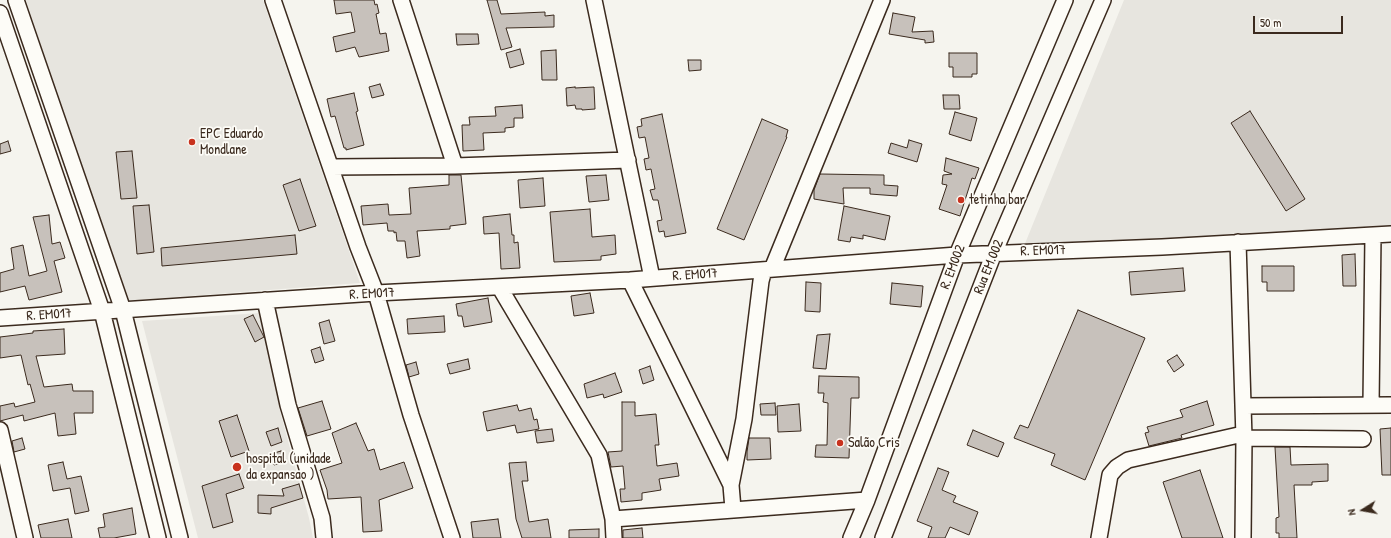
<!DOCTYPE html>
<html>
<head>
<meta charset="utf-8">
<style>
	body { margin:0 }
	#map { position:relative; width:1391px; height:538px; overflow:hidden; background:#f5f4ee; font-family:"Patrick Hand",sans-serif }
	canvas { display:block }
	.north { position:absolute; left:1343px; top:490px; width:40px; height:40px; -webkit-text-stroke:3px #fdfcf7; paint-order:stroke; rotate:259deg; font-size:11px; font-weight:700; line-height:16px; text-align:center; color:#3b2a1e }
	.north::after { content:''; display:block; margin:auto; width:14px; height:18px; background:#3b2a1e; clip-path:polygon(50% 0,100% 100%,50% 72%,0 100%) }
	.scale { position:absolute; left:1253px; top:16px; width:90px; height:18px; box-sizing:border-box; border:2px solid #3b2a1e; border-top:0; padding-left:5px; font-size:12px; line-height:14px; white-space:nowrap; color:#3b2a1e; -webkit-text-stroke:3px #fdfcf7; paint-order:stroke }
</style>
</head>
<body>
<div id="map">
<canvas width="1391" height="538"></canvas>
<div class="north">N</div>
<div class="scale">50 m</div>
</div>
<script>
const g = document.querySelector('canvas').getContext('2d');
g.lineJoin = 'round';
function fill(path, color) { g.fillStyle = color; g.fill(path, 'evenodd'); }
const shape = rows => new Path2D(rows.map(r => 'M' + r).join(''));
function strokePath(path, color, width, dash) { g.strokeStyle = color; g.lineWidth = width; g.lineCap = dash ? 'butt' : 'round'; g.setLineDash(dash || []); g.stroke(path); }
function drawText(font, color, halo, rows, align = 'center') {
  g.font = font + ' "Patrick Hand",sans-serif'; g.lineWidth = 3.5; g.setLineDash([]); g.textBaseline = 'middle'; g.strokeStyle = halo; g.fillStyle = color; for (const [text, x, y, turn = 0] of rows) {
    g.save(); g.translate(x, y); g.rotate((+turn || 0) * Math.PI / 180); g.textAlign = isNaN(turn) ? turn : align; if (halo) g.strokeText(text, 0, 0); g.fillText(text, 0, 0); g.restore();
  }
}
fill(shape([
	[26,0,263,0,360,283,125,301],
	[1124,0,1391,0,1391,226,1024,246],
	[260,313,270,358,281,415,309,518,313,538,198,538,142,321]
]), '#e7e5df');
const building = shape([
	[334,0,374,0,375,5,377,4,379,13,376,14,380,34,386,33,389,51,359,57,355,47,336,52,333,37,355,32,351,12,336,14,334,0],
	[487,0,497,0,501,14,545,12,545,16,554,15,554,27,506,28,512,47,501,50,487,0],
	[893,13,915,17,912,32,933,31,934,42,925,43,925,40,889,34,893,13],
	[456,34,478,34,479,44,457,45,456,34],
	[520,49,524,64,510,68,506,53,520,49],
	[556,50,557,80,542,80,541,51,556,50],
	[949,53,977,53,977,74,972,74,972,77,953,77,953,67,949,67,949,53],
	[688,60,701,60,701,70,689,71,688,60],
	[380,84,384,95,372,98,369,87,380,84],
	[575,87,575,88,594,87,595,109,582,110,582,109,576,109,575,105,567,106,566,88,575,87],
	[354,93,358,111,356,112,364,145,346,150,346,148,344,148,335,116,331,117,327,99,354,93],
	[943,95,959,95,960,109,944,109,943,95],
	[522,105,523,118,514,118,514,127,505,128,505,132,483,133,484,150,463,151,462,125,470,125,469,117,496,116,495,107,522,105],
	[1250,111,1305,199,1286,211,1231,123,1250,111],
	[955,112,977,118,971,141,949,134,955,112],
	[662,114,686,233,665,237,664,231,659,232,657,221,662,220,658,200,653,200,650,190,655,189,651,169,646,170,644,159,649,158,645,137,639,138,637,127,642,126,641,119,662,114],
	[762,119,788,130,786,137,787,137,744,240,717,229,762,119],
	[909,140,922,144,917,162,888,153,891,143,907,148,909,140],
	[8,141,11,151,0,154,0,144,8,141],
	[132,151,137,198,121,199,116,152,132,151],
	[946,158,979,168,975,179,972,178,960,216,939,209,947,185,942,184,943,175,952,174,944,171,946,158],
	[820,174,884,175,884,185,898,186,897,196,870,194,870,188,843,188,844,204,814,199,814,190,820,174],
	[449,175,461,175,466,224,450,226,450,229,417,231,420,256,407,258,405,241,397,241,396,232,394,233,394,231,388,231,387,223,363,225,361,206,388,204,389,215,411,214,409,188,449,185,449,175],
	[606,175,609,200,589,202,586,176,606,175],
	[543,178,545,206,520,208,518,180,543,178],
	[300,179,316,226,299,231,283,185,300,179],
	[149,205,154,252,137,254,133,206,149,205],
	[844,206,890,216,885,240,863,235,863,239,851,237,850,242,838,240,844,206],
	[590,209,592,237,615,235,616,254,601,256,601,260,554,262,550,212,590,209],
	[510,214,512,235,514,235,514,243,518,242,520,268,501,269,499,233,484,234,483,217,510,214],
	[49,215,52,244,60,242,65,258,54,261,62,292,29,300,25,286,0,292,0,273,14,269,11,248,23,245,29,276,47,271,33,217,49,215],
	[295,235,297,254,162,266,161,248,295,235],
	[1355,254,1356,286,1343,286,1342,255,1355,254],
	[1262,266,1294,266,1294,291,1267,291,1267,282,1262,282,1262,266],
	[1183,268,1185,291,1131,295,1129,272,1183,268],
	[806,282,821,283,820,312,805,311,806,282],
	[892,283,923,286,921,307,890,304,892,283],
	[590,293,594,313,574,316,571,296,590,293],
	[488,298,492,322,464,327,462,316,458,316,456,304,488,298],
	[1078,310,1145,338,1085,480,1051,465,1055,454,1014,438,1020,425,1028,428,1078,310],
	[253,315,264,337,255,342,244,319,253,315],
	[444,316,445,332,408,334,407,319,444,316],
	[329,320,335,341,324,344,319,323,329,320],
	[64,329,65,354,36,356,44,387,72,384,73,391,93,391,93,413,74,413,76,434,58,436,55,413,24,421,23,415,0,421,0,406,14,403,15,407,35,402,30,384,28,385,21,355,0,358,0,337,33,333,33,331,64,329],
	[830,334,826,369,813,368,817,335,830,334],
	[320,347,324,360,315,363,311,350,320,347],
	[1177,355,1184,365,1174,372,1167,361,1177,355],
	[468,359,470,369,450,374,447,364,468,359],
	[416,362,419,374,409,377,406,365,416,362],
	[650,366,654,380,643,384,639,370,650,366],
	[615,373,622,392,604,398,603,394,587,398,584,384,615,373],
	[819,376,859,377,859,398,851,398,849,458,815,457,816,445,827,445,828,403,823,402,824,393,818,393,819,376],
	[322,401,331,429,307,436,298,408,322,401],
	[1207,401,1214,425,1181,435,1182,438,1149,446,1145,433,1149,432,1147,427,1183,417,1180,410,1207,401],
	[622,402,635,402,635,416,656,414,659,445,655,445,657,466,677,463,679,476,659,479,661,490,642,493,642,500,621,502,620,489,625,489,623,466,611,467,608,452,622,451,622,402],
	[775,403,776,415,761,415,760,404,775,403],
	[799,404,801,431,778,432,777,406,799,404],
	[517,405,519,411,531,408,534,420,537,419,539,429,517,433,515,425,487,431,483,412,517,405],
	[237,415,249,451,231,457,219,421,237,415],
	[356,423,368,451,374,449,380,470,404,462,413,488,379,500,382,531,363,532,361,497,328,499,327,490,320,470,342,463,332,433,356,423],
	[278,428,282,442,271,446,266,432,278,428],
	[1391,428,1391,475,1382,475,1380,429,1391,428],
	[552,429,554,441,537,443,535,431,552,429],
	[973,430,1004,443,998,457,967,445,973,430],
	[22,438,25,449,14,452,12,441,22,438],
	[749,438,770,438,771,459,747,460,747,452,749,438],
	[1275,447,1290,447,1291,465,1328,464,1328,481,1312,482,1312,485,1294,485,1297,538,1279,538,1279,533,1276,533,1276,518,1279,517,1275,447],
	[281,451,284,462,274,465,271,454,281,451],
	[63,462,67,479,81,476,89,511,75,514,70,488,53,491,48,465,63,462],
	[526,462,528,481,522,481,529,522,548,519,551,538,522,538,516,519,509,463,526,462],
	[938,468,949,472,942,490,956,496,953,502,978,512,969,535,950,527,945,538,928,538,932,527,917,521,938,468],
	[1200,470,1223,538,1182,538,1163,482,1200,470],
	[239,474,244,488,226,494,233,522,213,528,202,486,239,474],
	[299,484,303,498,271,508,271,514,258,513,258,495,284,496,282,489,299,484],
	[132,508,136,534,114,538,100,538,98,528,105,527,103,514,132,508],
	[68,519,72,538,41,538,38,525,68,519],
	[498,519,501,538,473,538,471,522,498,519],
	[642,528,643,538,623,538,623,530,642,528],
	[599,529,599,538,569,538,569,530,599,529]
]);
fill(building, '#c7c1bb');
strokePath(building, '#3b2a1e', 1);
const minor = shape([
	[16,0,123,310,180,538],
	[273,0,358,247,376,293,411,415,452,538],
	[401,0,455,166],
	[594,0,652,278],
	[0,13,102,311,158,538],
	[331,167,455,166,628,160],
	[1238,242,1244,438,1243,538],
	[772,269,882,0],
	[630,280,731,485,733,509],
	[500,288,599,455,613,519,614,538],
	[265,300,288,405,322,518,324,538],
	[0,318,376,293,630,280,957,255,1162,247,1391,234],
	[1371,405,1373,235],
	[1243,406,1391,405],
	[0,430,25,538],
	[1244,438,1363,439],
	[731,485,744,419,761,281,764,270],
	[613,519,867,500],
	[851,538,867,500,957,255,1065,0],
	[883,538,994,253,1103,0],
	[1099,538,1110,475,1117,467,1128,460,1243,434]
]);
strokePath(minor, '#3b2a1e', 18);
strokePath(minor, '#fdfcf7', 15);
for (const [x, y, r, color] of [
	[192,142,4,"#c8321e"],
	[961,200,4,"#c8321e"],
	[840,443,4,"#c8321e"],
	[237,467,5,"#c8321e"]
]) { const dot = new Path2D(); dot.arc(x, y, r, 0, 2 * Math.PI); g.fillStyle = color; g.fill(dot); strokePath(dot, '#fdfcf7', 1.5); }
drawText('14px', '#3b2a1e', '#fdfcf7', [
	["EPC Eduardo",200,134],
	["Mondlane",200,150],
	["tetinha bar",969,200],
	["Salão Cris",848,443],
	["hospital (unidade",246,459],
	["da expansao )",246,475]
], 'left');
drawText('14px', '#3b2a1e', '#fdfcf7', [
	["R. EM017",1043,251,-2],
	["R. EM002",953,267,-69],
	["Rua EM.002",989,267,-68],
	["R. EM017",695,275,-4],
	["R. EM017",372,294,-3],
	["R. EM017",49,315,-4]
]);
</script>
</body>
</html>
